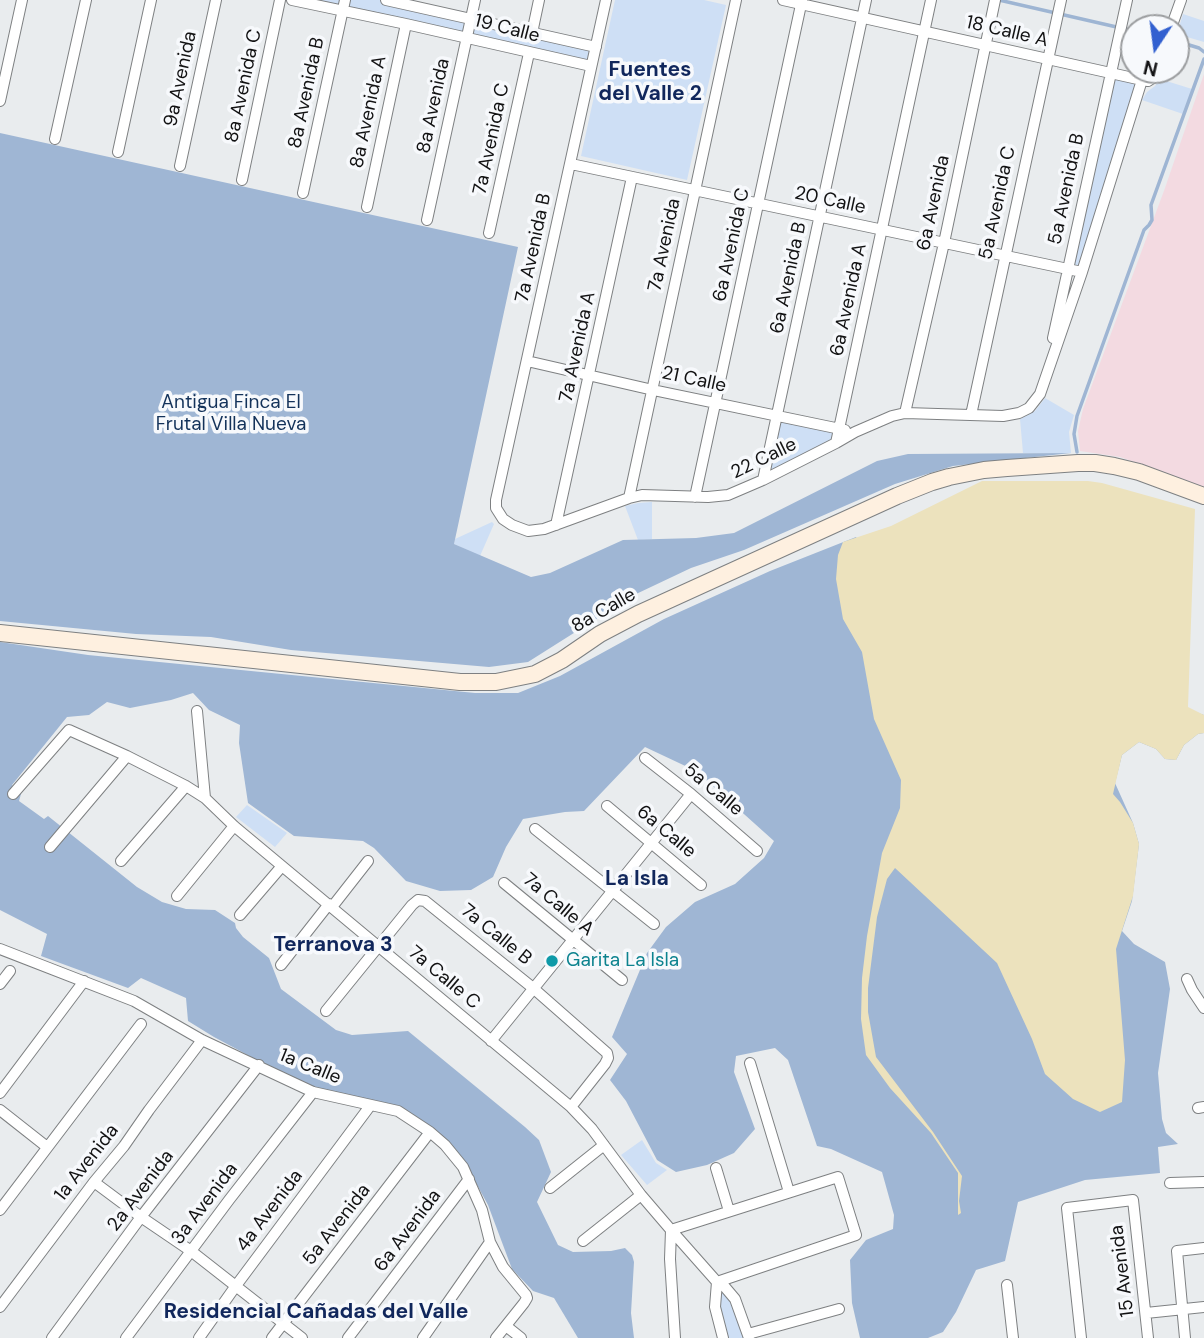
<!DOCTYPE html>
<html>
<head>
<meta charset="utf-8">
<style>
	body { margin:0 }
	#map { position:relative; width:1204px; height:1338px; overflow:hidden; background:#e9ecee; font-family:"DM Sans",sans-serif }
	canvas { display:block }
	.north { position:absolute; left:1120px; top:14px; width:70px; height:70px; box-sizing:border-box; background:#f7f9fc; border:2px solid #9b9d9f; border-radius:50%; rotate:193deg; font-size:19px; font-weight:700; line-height:28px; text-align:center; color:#121213 }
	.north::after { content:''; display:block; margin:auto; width:24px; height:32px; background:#3260d0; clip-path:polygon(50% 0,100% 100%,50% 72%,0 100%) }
</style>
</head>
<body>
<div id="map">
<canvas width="1204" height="1338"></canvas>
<div class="north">N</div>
</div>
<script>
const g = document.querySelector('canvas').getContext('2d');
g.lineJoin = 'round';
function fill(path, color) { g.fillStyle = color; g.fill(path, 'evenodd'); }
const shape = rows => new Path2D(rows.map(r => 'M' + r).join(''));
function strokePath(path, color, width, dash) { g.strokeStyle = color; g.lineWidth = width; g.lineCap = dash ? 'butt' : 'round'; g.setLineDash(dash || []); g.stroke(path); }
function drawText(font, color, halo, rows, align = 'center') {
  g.font = font + ' "DM Sans",sans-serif'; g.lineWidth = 7; g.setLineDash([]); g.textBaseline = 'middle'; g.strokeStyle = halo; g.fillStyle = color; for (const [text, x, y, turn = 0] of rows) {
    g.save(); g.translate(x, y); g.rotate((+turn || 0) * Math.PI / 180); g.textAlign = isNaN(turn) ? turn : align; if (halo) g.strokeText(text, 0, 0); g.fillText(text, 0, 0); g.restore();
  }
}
fill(shape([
	[1204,74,1204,487,1120,457,1080,451,1078,431,1083,409,1165,188]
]), '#f3dae1');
fill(shape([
	[292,0,386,0,596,47,591,66],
	[615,0,704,0,726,5,687,180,581,156],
	[1183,14,1204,21,1204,42,1177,34],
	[1110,73,1142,80,1082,272,1068,269],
	[1160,79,1192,89,1183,114,1142,100,1147,92,1155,86],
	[1045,398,1074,415,1069,432,1071,453,1023,453,1020,419,1035,411],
	[778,416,839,428,836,443,763,480],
	[652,502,652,539,638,540,625,506,638,503],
	[492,522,494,524,480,556,454,544,455,539],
	[247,805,287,833,275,847,236,817],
	[642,1140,656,1163,667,1170,647,1185,621,1155],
	[724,1286,749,1338,723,1338,715,1298]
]), '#cedff5');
fill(shape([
	[0,133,518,247,454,544,531,577,550,573,623,540,696,538,734,533,877,461,908,454,1071,453,953,466,895,484,744,550,691,568,634,595,528,662,489,667,291,650,211,637,136,634,0,621],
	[856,537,894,602,1204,715,1204,733,1198,734,1184,745,1176,760,1165,759,1156,749,1139,742,1122,755,1115,783,1133,823,1139,844,1132,901,1122,931,1134,944,1165,962,1170,989,1158,1073,1162,1119,1166,1133,1178,1144,1158,1147,1160,1173,1085,1180,1018,1202,1005,1261,976,1270,956,1312,943,1332,928,1338,860,1338,852,1303,850,1260,866,1240,893,1229,894,1215,882,1172,831,1149,817,1146,788,1060,775,1048,736,1056,734,1072,755,1129,734,1153,707,1165,676,1172,657,1160,626,1101,610,1080,627,1054,612,1037,647,953,666,927,695,902,735,884,764,858,774,841,696,771,645,747,584,811,565,812,523,819,506,847,493,877,471,890,440,891,406,881,374,848,363,841,294,836,248,803,239,743,240,725,209,710,193,693,171,700,130,708,107,702,89,715,67,717,12,785,21,794,19,801,44,819,48,816,137,887,162,902,186,909,215,910,235,923,236,928,243,937,269,958,281,989,336,1030,352,1035,408,1031,525,1127,539,1140,551,1172,537,1202,558,1245,573,1252,611,1251,625,1248,632,1255,634,1262,631,1313,634,1338,578,1338,554,1298,533,1291,512,1269,488,1205,470,1172,418,1120,321,1092,287,1076,214,1037,188,1021,186,998,141,978,128,988,41,956,47,934,0,910,0,642,88,655,475,693,518,693,560,676,664,619,770,571]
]), '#9fb6d4');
fill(shape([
	[982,481,1088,481,1102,483,1195,509,1188,707,1204,715,1204,733,1198,734,1184,745,1176,760,1165,759,1156,749,1139,742,1122,755,1113,794,1120,802,1133,823,1139,844,1133,896,1116,949,1125,1060,1122,1102,1100,1112,1073,1099,1045,1074,1032,1039,997,963,895,868,887,879,877,917,868,988,868,1012,876,1057,933,1132,962,1176,959,1201,961,1213,958,1215,958,1173,931,1133,890,1088,866,1055,861,1019,862,978,867,936,882,853,900,808,901,780,874,719,862,652,843,619,836,579,838,555,843,542,891,526]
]), '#ece2bd');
strokePath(shape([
	[999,0,1134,31],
	[1176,41,1199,48,1204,52],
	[1077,452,1074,434,1077,416,1144,230,1149,225,1152,220,1151,205,1204,59]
]), '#9eb5d3', 3.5);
const minor = shape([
	[292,0,406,24,591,66],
	[386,0,596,47],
	[606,0,496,500,496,508,503,519,512,525,528,531,544,529,629,498,642,495,708,497,728,495,763,480,836,443,855,432,892,416,905,413,1003,416,1019,413,1029,408,1040,394,1082,272,1142,80],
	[783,0,1142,80,1148,81,1151,79,1157,70],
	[1171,28,1181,0],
	[532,33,539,0],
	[0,101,22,0],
	[55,139,86,0],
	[118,152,151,0],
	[571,164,1082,272],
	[180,166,216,0],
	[242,180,280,0],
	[303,193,345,0],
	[367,207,406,24],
	[427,220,475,0],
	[489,233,529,53],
	[1053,338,1127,0],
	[527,361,653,390,845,430],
	[905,413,944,243,995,0],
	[971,415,1061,0],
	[836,443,931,0],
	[763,480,866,0],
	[695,497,802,0],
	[629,498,736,0],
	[556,525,632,177],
	[197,711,205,798],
	[645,758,691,794,757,851],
	[13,794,69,730,127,756,186,786,205,798,234,826,571,1107,592,1129,641,1195,671,1230,717,1282,724,1286,735,1299,749,1338],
	[607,806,701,885],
	[535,829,654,924],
	[50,847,127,756],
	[121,861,186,786],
	[504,883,622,980],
	[177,896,234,826],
	[332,907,368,861],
	[240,915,282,866],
	[0,949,134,1001,202,1040,313,1092,398,1111,430,1132,445,1145,463,1167,482,1210,490,1242,503,1267,526,1295,527,1298,524,1303,496,1338],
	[281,965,329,904],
	[1187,979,1192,990,1204,1008],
	[0,984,10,971],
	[326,1011,412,905,418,900,425,901,533,988,607,1053,608,1058,605,1064,571,1107],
	[491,1041,691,794],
	[750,1063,789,1192],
	[0,1093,84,981],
	[1198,1108,1204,1107],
	[0,1110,47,1147],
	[716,1168,729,1211],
	[94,1182,141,1217,191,1251,302,1338],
	[1170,1183,1204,1182],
	[550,1188,604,1145],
	[0,1210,141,1024],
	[583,1241,641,1195],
	[717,1282,715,1307,723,1338],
	[1007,1285,1013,1338],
	[0,1307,94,1182,124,1146,149,1110,202,1040],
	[1146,1313,1204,1307],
	[506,1326,521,1338],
	[748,1334,839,1309],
	[52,1338,141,1217,259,1065],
	[126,1338,229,1200,313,1092],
	[199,1338,235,1287,370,1106],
	[272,1338,430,1132],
	[348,1338,469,1179],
	[423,1338,490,1242],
	[675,1338,670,1259,671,1230,838,1177,856,1235,717,1282],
	[1081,1338,1067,1208,1133,1200,1148,1338],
	[1185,1338,1177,1251,1204,1248]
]);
const secondary = shape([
	[0,633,460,682,496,682,535,674,562,660,600,634,638,614,897,496,932,482,949,477,984,470,1007,468,1078,463,1095,463,1114,466,1139,472,1204,496]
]);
strokePath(minor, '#7e8082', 12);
strokePath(secondary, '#7e8082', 18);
strokePath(minor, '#fff', 10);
strokePath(secondary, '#fef0e0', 16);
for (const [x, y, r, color] of [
	[552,961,7,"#0f9aa8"]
]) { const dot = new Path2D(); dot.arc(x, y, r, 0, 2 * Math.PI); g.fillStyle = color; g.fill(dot); strokePath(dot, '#f7f9fc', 2.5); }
drawText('19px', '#121213', '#f7f9fc', [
	["19 Calle",507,29,14],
	["18 Calle A",1007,32,13],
	["9a Avenida",181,79,-78],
	["8a Avenida C",244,86,-78],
	["8a Avenida B",307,93,-78],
	["8a Avenida",434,106,-78],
	["8a Avenida A",369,112,-78],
	["7a Avenida C",492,139,-78],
	["5a Avenida B",1067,189,-78],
	["20 Calle",830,201,12],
	["6a Avenida",934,203,-78],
	["5a Avenida C",998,203,-78],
	["7a Avenida",665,245,-78],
	["6a Avenida C",732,245,-78],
	["7a Avenida B",534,248,-78],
	["6a Avenida B",789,278,-78],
	["6a Avenida A",849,300,-78],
	["7a Avenida A",578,347,-78],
	["21 Calle",694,380,12],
	["22 Calle",764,459,-26],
	["8a Calle",604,611,-30],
	["5a Calle",713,790,40],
	["6a Calle",666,832,40],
	["7a Calle A",558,905,40],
	["7a Calle B",496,935,39],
	["7a Calle C",444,978,40],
	["1a Calle",310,1067,22],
	["1a Avenida",87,1163,-52],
	["2a Avenida",141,1191,-53],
	["3a Avenida",205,1204,-53],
	["4a Avenida",270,1211,-53],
	["5a Avenida",337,1225,-52],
	["6a Avenida",408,1231,-53],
	["15 Avenida",1123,1271,-97]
]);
drawText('19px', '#13325a', '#f7f9fc', [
	["Antigua Finca El",231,403],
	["Frutal Villa Nueva",231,425]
]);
drawText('19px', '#0d838f', '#f7f9fc', [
	["Garita La Isla",566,961]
], 'left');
drawText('bold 21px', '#11275c', '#f7f9fc', [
	["Fuentes",650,70],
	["del Valle 2",650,94],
	["La Isla",637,879],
	["Terranova 3",333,945],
	["Residencial Cañadas del Valle",316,1312]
]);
</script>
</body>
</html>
